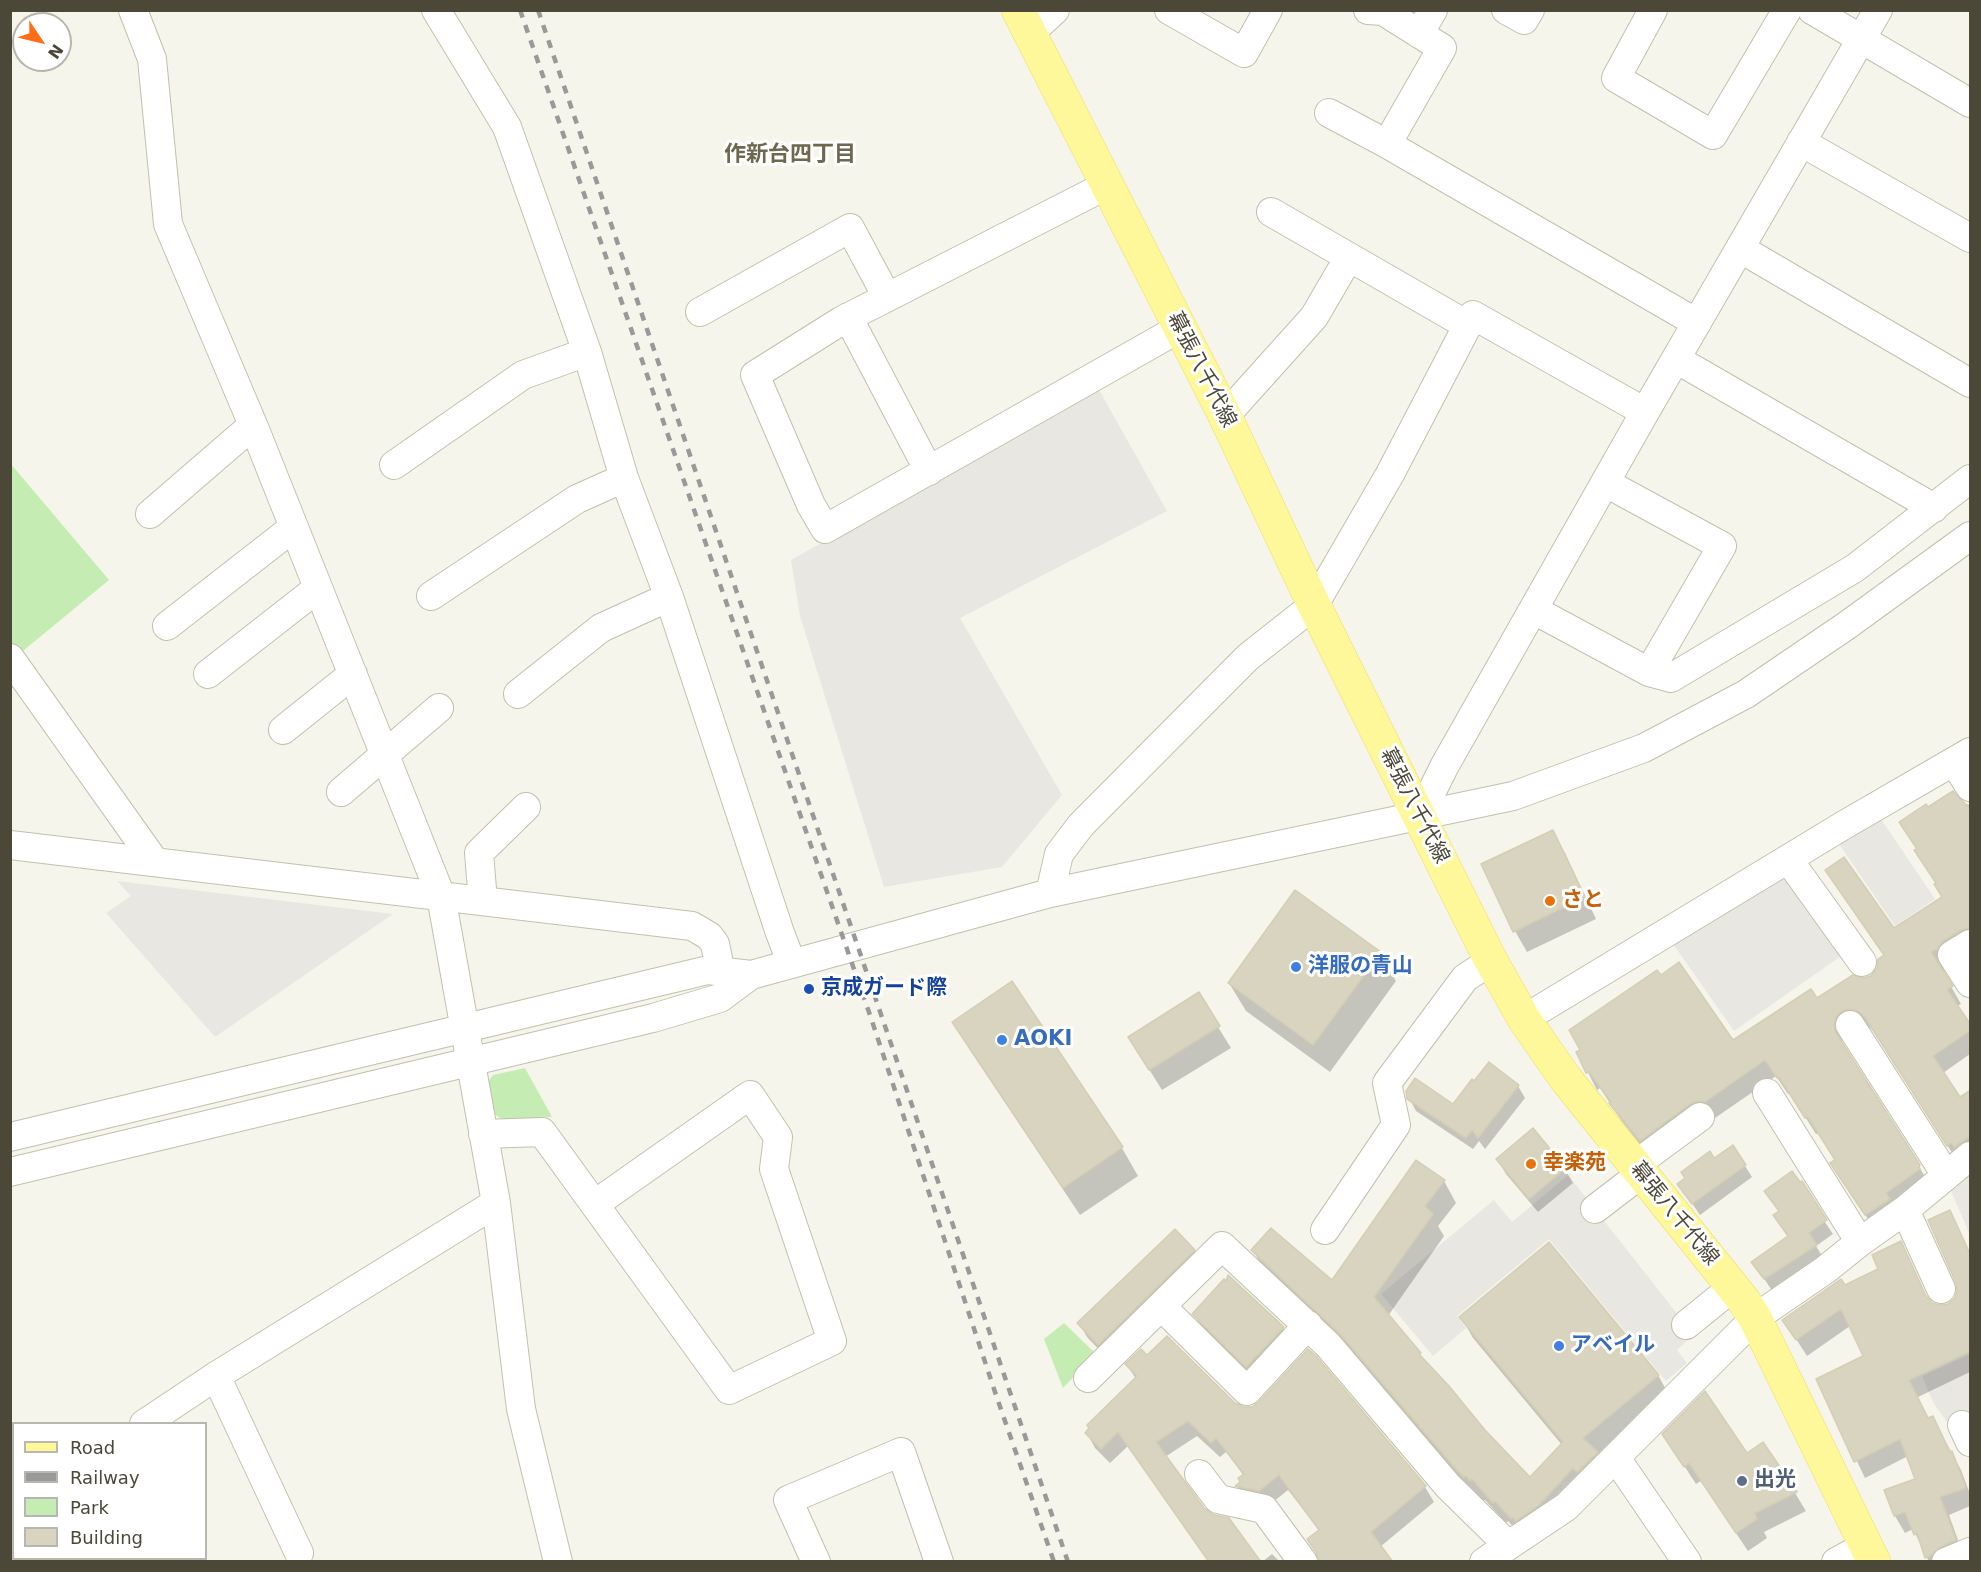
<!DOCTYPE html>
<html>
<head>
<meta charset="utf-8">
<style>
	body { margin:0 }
	#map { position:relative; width:1981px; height:1572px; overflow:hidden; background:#f6f5eb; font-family:"DejaVu Sans",sans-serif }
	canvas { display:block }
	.frame { position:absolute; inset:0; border:12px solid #4b4838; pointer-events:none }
	.legend { position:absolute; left:12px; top:1422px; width:195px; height:138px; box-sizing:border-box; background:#fff; border:2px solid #b7b6af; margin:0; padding:8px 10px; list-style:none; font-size:18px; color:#4b4838 }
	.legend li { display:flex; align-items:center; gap:12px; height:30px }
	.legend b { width:30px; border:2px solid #b7b6af }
	.north { position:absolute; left:12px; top:12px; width:60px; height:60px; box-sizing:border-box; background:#fff; border:2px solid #b7b6af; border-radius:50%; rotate:125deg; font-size:16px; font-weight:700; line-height:24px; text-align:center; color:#4b4838 }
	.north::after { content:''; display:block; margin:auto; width:21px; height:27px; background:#ff6d19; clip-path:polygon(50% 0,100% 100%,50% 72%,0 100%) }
</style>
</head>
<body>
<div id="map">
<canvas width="1981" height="1572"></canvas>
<div class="frame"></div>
<ul class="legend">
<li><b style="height:8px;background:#fff89b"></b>Road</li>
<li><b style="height:8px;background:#999"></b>Railway</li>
<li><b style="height:16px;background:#c5ecb2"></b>Park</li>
<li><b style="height:16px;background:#d8d4c0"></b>Building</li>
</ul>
<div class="north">N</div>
</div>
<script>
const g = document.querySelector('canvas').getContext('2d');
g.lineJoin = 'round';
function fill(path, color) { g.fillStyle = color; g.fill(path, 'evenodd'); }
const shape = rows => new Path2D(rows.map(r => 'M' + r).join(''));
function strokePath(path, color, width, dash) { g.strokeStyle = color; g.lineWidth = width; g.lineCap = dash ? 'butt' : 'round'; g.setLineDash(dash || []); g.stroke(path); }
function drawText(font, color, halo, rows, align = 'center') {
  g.font = font + ' "DejaVu Sans","Noto Sans JP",sans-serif'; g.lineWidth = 6; g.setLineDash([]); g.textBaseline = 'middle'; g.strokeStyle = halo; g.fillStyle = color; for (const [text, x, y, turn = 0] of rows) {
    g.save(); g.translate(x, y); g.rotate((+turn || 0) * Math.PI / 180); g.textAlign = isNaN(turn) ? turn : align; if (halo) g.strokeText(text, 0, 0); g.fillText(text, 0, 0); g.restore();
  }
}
fill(shape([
	[10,463,109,580,18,655,10,647],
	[525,1068,552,1117,503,1120,493,1113,484,1087,493,1075],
	[1064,1323,1096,1354,1063,1388,1044,1339]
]), '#c5ecb2');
fill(shape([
	[1098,388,1167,511,960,618,1062,795,1002,867,884,887,800,616,791,560],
	[1881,819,1935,899,1895,926,1839,844],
	[1781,875,1794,883,1844,954,1734,1031,1671,941],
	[117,881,393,914,215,1037,106,913,131,896],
	[1970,1167,1970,1235,1948,1184],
	[1568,1175,1694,1335,1677,1350,1687,1363,1666,1381,1549,1239,1457,1316,1466,1328,1433,1356,1381,1294,1494,1200,1512,1222],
	[1970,1354,1970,1421,1952,1429,1934,1404,1922,1376]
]), '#e8e7e2');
fill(shape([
	[1962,803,1970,805,1970,947,1946,965,1944,974,1961,1004,1956,1007,1970,1028,1970,1054,1943,1073,1960,1100,1970,1092,1970,1159,1958,1162,1875,1033,1869,1027,1860,1025,1844,1035,1842,1043,1929,1183,1876,1231,1842,1180,1836,1161,1819,1133,1816,1134,1790,1093,1788,1094,1776,1076,1715,1118,1708,1117,1650,1157,1621,1120,1600,1088,1597,1090,1578,1053,1732,1042,1817,1000,1872,977,1885,956,1827,871,1894,930,1944,898,1918,850,1927,809],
	[1553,832,1565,853,1596,919,1527,952,1515,931],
	[1379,953,1396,981,1330,1072,1246,1011,1229,983],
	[1012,983,1122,1148,1138,1176,1080,1215,970,1050,954,1022],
	[1218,1027,1231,1048,1162,1090,1142,1058],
	[1518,1086,1525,1098,1485,1149,1479,1141,1473,1149,1416,1111,1409,1098,1453,1106],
	[1533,1131,1565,1169,1573,1183,1538,1212,1506,1174,1498,1160],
	[1714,1160,1745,1166,1752,1177,1700,1215,1679,1184],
	[1416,1162,1444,1181,1456,1203,1438,1226,1444,1236,1388,1316,1484,1431,1530,1480,1562,1445,1473,1338,1461,1317,1658,1375,1670,1397,1524,1539,1508,1521,1506,1523,1485,1500,1483,1501,1477,1498,1265,1272,1253,1250,1332,1282],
	[1799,1184,1833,1234,1816,1246,1824,1259,1773,1292,1753,1262,1788,1237,1775,1216,1779,1212,1766,1191],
	[1949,1212,1970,1255,1970,1372,1918,1397,1929,1419,1932,1417,1961,1470,1970,1494,1970,1506,1949,1515,1964,1557,1954,1562,1929,1562,1913,1529,1905,1533,1895,1516,1886,1491,1917,1480,1908,1456,1865,1478,1818,1380,1865,1357,1850,1326,1807,1356,1784,1320,1844,1287,1880,1270,1900,1243,1929,1302,1939,1307,1949,1305,1956,1299,1959,1290],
	[1194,1250,1202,1264,1107,1358,1087,1337,1079,1323],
	[1194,1314,1283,1328,1291,1341,1255,1380,1202,1328],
	[1127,1365,1234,1404,1425,1487,1434,1502,1380,1547,1321,1560,1309,1539,1320,1531,1288,1490,1268,1506,1245,1501,1237,1486,1242,1482,1244,1476,1226,1452,1220,1457,1197,1436,1165,1457,1203,1509,1259,1562,1209,1562,1128,1446,1110,1463,1095,1448,1087,1433,1136,1379],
	[1664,1435,1747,1455,1795,1493,1806,1511,1764,1532,1767,1538,1748,1551,1701,1481,1696,1484],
	[1272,1554,1280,1562,1262,1562]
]), '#0003');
const building = shape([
	[1953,791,1971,810,1971,928,1961,930,1943,941,1937,949,1931,952,1953,986,1947,990,1971,1025,1971,1030,1933,1056,1960,1097,1971,1090,1971,1136,1954,1147,1951,1143,1947,1146,1864,1016,1858,1011,1850,1009,1842,1011,1836,1017,1834,1025,1836,1033,1920,1165,1919,1167,1920,1169,1886,1193,1890,1199,1865,1215,1830,1163,1835,1160,1808,1117,1805,1118,1779,1077,1777,1078,1765,1060,1705,1102,1698,1101,1690,1104,1640,1141,1609,1103,1611,1102,1589,1072,1586,1073,1576,1052,1580,1050,1569,1030,1657,970,1661,975,1679,962,1733,1040,1811,989,1817,998,1853,975,1863,978,1871,976,1877,968,1878,959,1884,955,1825,870,1844,857,1894,928,1942,897,1934,884,1936,883,1914,850,1917,849,1899,822,1926,804,1928,807,1953,791],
	[1553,830,1585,897,1513,932,1481,864,1553,830],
	[1295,890,1381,952,1313,1045,1228,983,1295,890],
	[1012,981,1123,1147,1063,1188,952,1022,1012,981],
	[1199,992,1220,1026,1149,1070,1128,1037,1199,992],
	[1489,1062,1519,1085,1478,1138,1472,1130,1466,1138,1407,1099,1406,1091,1415,1078,1453,1104,1472,1079,1474,1081,1489,1062],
	[1533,1128,1566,1168,1529,1199,1496,1159,1533,1128],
	[1733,1145,1746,1165,1692,1204,1677,1184,1685,1178,1681,1172,1710,1151,1714,1158,1733,1145],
	[1416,1160,1445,1180,1425,1206,1433,1214,1374,1297,1421,1353,1419,1354,1449,1386,1485,1430,1530,1477,1563,1442,1459,1317,1549,1242,1659,1375,1583,1438,1598,1452,1577,1472,1573,1468,1539,1505,1516,1521,1513,1517,1511,1519,1495,1501,1493,1503,1472,1479,1470,1481,1466,1476,1463,1477,1340,1334,1251,1250,1271,1228,1332,1280,1416,1160],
	[1792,1171,1800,1182,1802,1181,1827,1220,1809,1233,1817,1245,1764,1279,1751,1262,1788,1236,1773,1215,1779,1211,1764,1191,1792,1171],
	[1950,1210,1971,1256,1971,1351,1909,1380,1928,1418,1933,1416,1950,1452,1952,1451,1966,1488,1940,1497,1956,1540,1940,1547,1931,1555,1925,1558,1917,1533,1914,1535,1905,1512,1894,1516,1884,1490,1915,1479,1900,1439,1854,1462,1816,1379,1863,1356,1841,1309,1796,1340,1782,1320,1841,1279,1845,1285,1878,1269,1872,1255,1901,1241,1926,1296,1932,1303,1939,1305,1948,1304,1955,1298,1957,1290,1956,1283,1928,1220,1950,1210],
	[1175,1229,1195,1250,1098,1345,1077,1323,1175,1229],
	[1228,1275,1284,1327,1246,1367,1192,1314,1224,1279,1226,1281,1228,1275],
	[1167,1336,1235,1403,1244,1407,1252,1407,1259,1402,1308,1349,1316,1356,1426,1486,1371,1532,1393,1562,1319,1562,1316,1552,1307,1539,1319,1530,1279,1475,1259,1491,1235,1486,1240,1482,1238,1478,1244,1474,1216,1438,1211,1443,1188,1421,1156,1442,1204,1508,1214,1515,1229,1518,1261,1562,1209,1562,1118,1432,1101,1449,1085,1433,1089,1428,1087,1425,1137,1376,1125,1364,1141,1349,1147,1355,1167,1336],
	[1705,1391,1747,1453,1763,1442,1797,1492,1755,1513,1757,1519,1736,1533,1689,1463,1684,1467,1662,1434,1705,1391]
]);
fill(building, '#d8d4c0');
strokePath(building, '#d4ceb2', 1.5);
const minor = shape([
	[133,10,152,59,168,224,256,432,441,896,496,1203,521,1409,558,1562],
	[436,10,507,127,587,352,624,478,669,597,780,933,792,964],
	[1169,10,1244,53,1268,10],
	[1368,10,1383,11,1442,48,1387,144],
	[1506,10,1524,20,1530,10],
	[1653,10,1616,78,1713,135,1787,10],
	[1812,10,1970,103],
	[1029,34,1055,10],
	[1419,34,1433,10],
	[1329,113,1387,144,1697,323],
	[1801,142,1970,238],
	[1107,185,841,321,755,375,811,505,825,529,1180,328],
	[1271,212,1467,325],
	[1741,249,1970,383],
	[700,312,850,228,887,297],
	[848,317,929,471],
	[1676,359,1934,508],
	[1225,416,1314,317,1349,257],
	[394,465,523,375,587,352],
	[1606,483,1722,546,1649,672],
	[150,514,253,425],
	[431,596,577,499,624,478],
	[1534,610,1649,672,1671,678,1855,568,1970,479],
	[167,626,294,527],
	[10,658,155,862],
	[208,674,318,588],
	[518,694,601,628,669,597],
	[283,730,353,674],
	[1954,762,1970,787],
	[341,792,439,708],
	[1419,817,1445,765,1645,412,1878,10],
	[10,845,692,926,709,936,715,944,721,973],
	[1788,859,1862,962],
	[1050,893,1059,854,1081,825,1248,657,1314,605,1390,474,1473,315,1645,412],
	[483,901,479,853,526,807],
	[1970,944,1952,955,1970,983],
	[1524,1019,1844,825,1970,752],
	[1850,1025,1946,1175],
	[1767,1093,1860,1242],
	[483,1134,542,1132,729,1390,832,1341,774,1169,778,1137,750,1095,595,1204],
	[10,1137,708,970,751,975,1050,893,1513,796,1644,748,1746,694,1846,626,1970,536],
	[1635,1165,1700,1117],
	[10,1172,653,1018,720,998,751,975],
	[1595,1209,1642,1173],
	[1905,1210,1941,1289],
	[1325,1230,1396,1125,1387,1083,1465,978,1491,961],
	[1161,1306,1247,1391,1308,1325],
	[1686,1325,1733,1287],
	[216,1376,299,1553],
	[1088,1378,1222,1246,1328,1345,1448,1486,1508,1545],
	[144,1424,216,1376,496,1203],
	[1962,1425,1970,1442],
	[1616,1458,1687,1562],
	[1199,1474,1218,1499,1264,1509,1303,1562],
	[10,1514,14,1511],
	[128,1558,130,1562],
	[816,1562,788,1500,901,1452,939,1562],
	[1484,1562,1566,1507,1755,1318,1825,1270,1860,1242,1905,1210,1970,1156],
	[1836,1562,1867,1545],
	[1946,1562,1970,1552]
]);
const major = shape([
	[1018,10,1225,416,1314,605,1489,957,1524,1019,1565,1078,1744,1301,1755,1318,1874,1562]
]);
strokePath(minor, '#c2c0ad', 30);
strokePath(major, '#eadf65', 34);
strokePath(minor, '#fff', 28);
strokePath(major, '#fff89b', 33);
strokePath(shape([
	[520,10,871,1018,997,1398,1054,1562],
	[538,10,1068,1562]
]), '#999', 4.5, [8, 8]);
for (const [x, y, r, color] of [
	[1550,901,6,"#e8710a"],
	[1296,967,6,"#3f7fe0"],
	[809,989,6,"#1a4fb4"],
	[1002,1040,6,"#3f7fe0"],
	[1531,1164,6,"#e8710a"],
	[1559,1346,6,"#3f7fe0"],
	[1742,1481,6,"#5c6f8a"]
]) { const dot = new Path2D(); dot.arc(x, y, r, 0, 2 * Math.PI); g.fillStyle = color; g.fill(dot); strokePath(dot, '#fff', 2); }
drawText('21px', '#4b4838', '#fff', [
	["幕張八千代線",1201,370,63],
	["幕張八千代線",1414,806,63],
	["幕張八千代線",1674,1214,51]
]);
drawText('bold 21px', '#c56008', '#fff', [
	["さと",1562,901],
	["幸楽苑",1543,1164]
], 'left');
drawText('bold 21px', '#366cbe', '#fff', [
	["洋服の青山",1308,967],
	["AOKI",1014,1040],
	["アベイル",1571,1346]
], 'left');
drawText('bold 21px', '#164399', '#fff', [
	["京成ガード際",821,989]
], 'left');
drawText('bold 21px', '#4e5e75', '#fff', [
	["出光",1754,1481]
], 'left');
drawText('bold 22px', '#6e684f', '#fff', [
	["作新台四丁目",790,155]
]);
</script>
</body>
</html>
